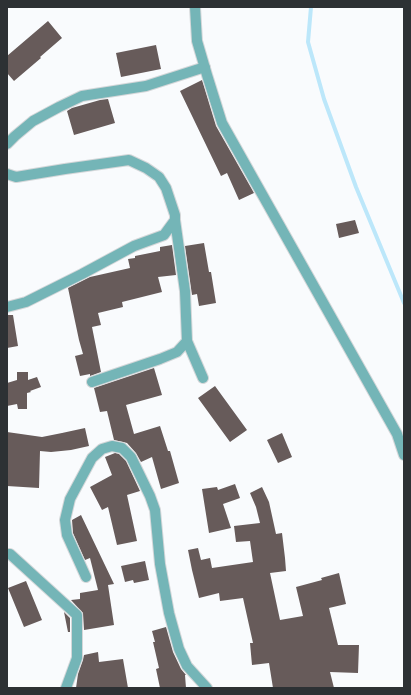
<!DOCTYPE html>
<html>
<head>
<meta charset="utf-8">
<style>
	body { margin:0 }
	#map { position:relative; width:411px; height:695px; overflow:hidden; background:#f9fbfd; font-family:Karla,sans-serif }
	canvas { display:block }
	.frame { position:absolute; inset:0; border:8px solid #2d3134; pointer-events:none }
</style>
</head>
<body>
<div id="map">
<canvas width="411" height="695"></canvas>
<div class="frame"></div>
</div>
<script>
const g = document.querySelector('canvas').getContext('2d');
g.lineJoin = 'round';
const shape = rows => new Path2D(rows.map(r => 'M' + r).join(''));
function strokePath(path, color, width, dash) { g.strokeStyle = color; g.lineWidth = width; g.lineCap = dash ? 'butt' : 'round'; g.setLineDash(dash || []); g.stroke(path); }
function fill(path, color) { g.fillStyle = color; g.fill(path, 'evenodd'); }
strokePath(shape([
	[311,7,308,42,324,99,356,187,404,303]
]), '#bce7fa', 4);
fill(shape([
	[48,21,62,38,40,57,41,58,14,81,7,73,7,56],
	[156,45,161,69,121,77,116,53],
	[202,80,216,126,254,193,239,200,227,173,221,176,180,91],
	[108,99,115,123,74,135,67,111,72,108,100,100],
	[355,220,359,233,339,238,336,224],
	[204,243,209,272,211,272,216,303,199,306,197,294,192,295,185,246],
	[172,245,176,275,158,277,162,292,122,302,123,307,98,313,101,325,92,327,101,372,90,376,90,374,80,376,75,356,83,354,79,340,68,288,90,277,130,268,128,259,135,258,135,256,160,251,160,247],
	[7,315,13,315,18,346,7,348],
	[154,368,162,395,126,405,134,434,160,426,168,451,170,451,179,483,161,489,152,457,141,462,136,453,127,443,123,442,114,440,107,411,100,412,94,388],
	[17,372,28,372,28,380,37,377,41,387,30,391,31,392,27,393,27,409,18,409,17,404,7,406,7,383,17,380],
	[215,386,247,430,230,442,198,398],
	[85,428,89,446,71,450,51,452,40,451,39,488,7,486,7,432,42,437,62,433],
	[282,433,292,457,278,463,267,440],
	[115,453,119,454,126,461,140,491,127,495,137,541,117,545,108,507,102,510,90,487,112,475,105,457],
	[235,484,240,498,223,504,231,528,209,533,202,489,217,487,218,490],
	[262,487,269,502,276,534,282,533,285,558,286,571,270,573,280,620,303,616,296,587,322,580,321,578,339,573,346,604,329,608,338,645,359,645,358,673,330,672,334,688,273,688,269,663,252,665,250,643,253,643,243,598,220,601,219,593,199,598,192,570,188,550,198,548,201,560,210,558,212,568,253,562,250,541,236,542,234,526,260,523,256,507,250,493],
	[81,515,114,584,108,585,114,625,84,630,83,613,71,600,80,599,80,593,98,590,90,558,85,560,73,533,72,520],
	[145,561,149,580,134,583,133,580,125,582,121,566],
	[26,581,42,620,24,627,8,588],
	[64,612,70,618,70,632,68,632],
	[166,627,173,652,181,669,186,675,185,675,186,688,160,688,156,669,159,668,153,642,155,642,152,631],
	[98,652,99,662,123,659,128,688,76,688,78,674,83,660,84,655]
]), '#675b5a');
const minor = shape([
	[195,7,197,41,207,75,222,123,397,434,404,455],
	[7,144,15,136,33,121,59,107,82,96,146,86,205,67],
	[7,174,16,177,65,169,129,160,146,168,159,177,166,188,175,215,175,220,164,235,134,246,82,274,26,302,7,307],
	[175,220,185,291,187,341,203,378],
	[92,382,160,359,177,352,187,341],
	[7,554,10,554,77,615,77,658,66,688],
	[86,577,67,535,65,520,70,499,92,458,102,449,112,446,122,448,131,457,150,496,155,510,160,564,169,613,179,649,187,666,207,688]
]);
strokePath(minor, '#d4d7d9', 12);
strokePath(minor, '#74b5b7', 10);
</script>
</body>
</html>
